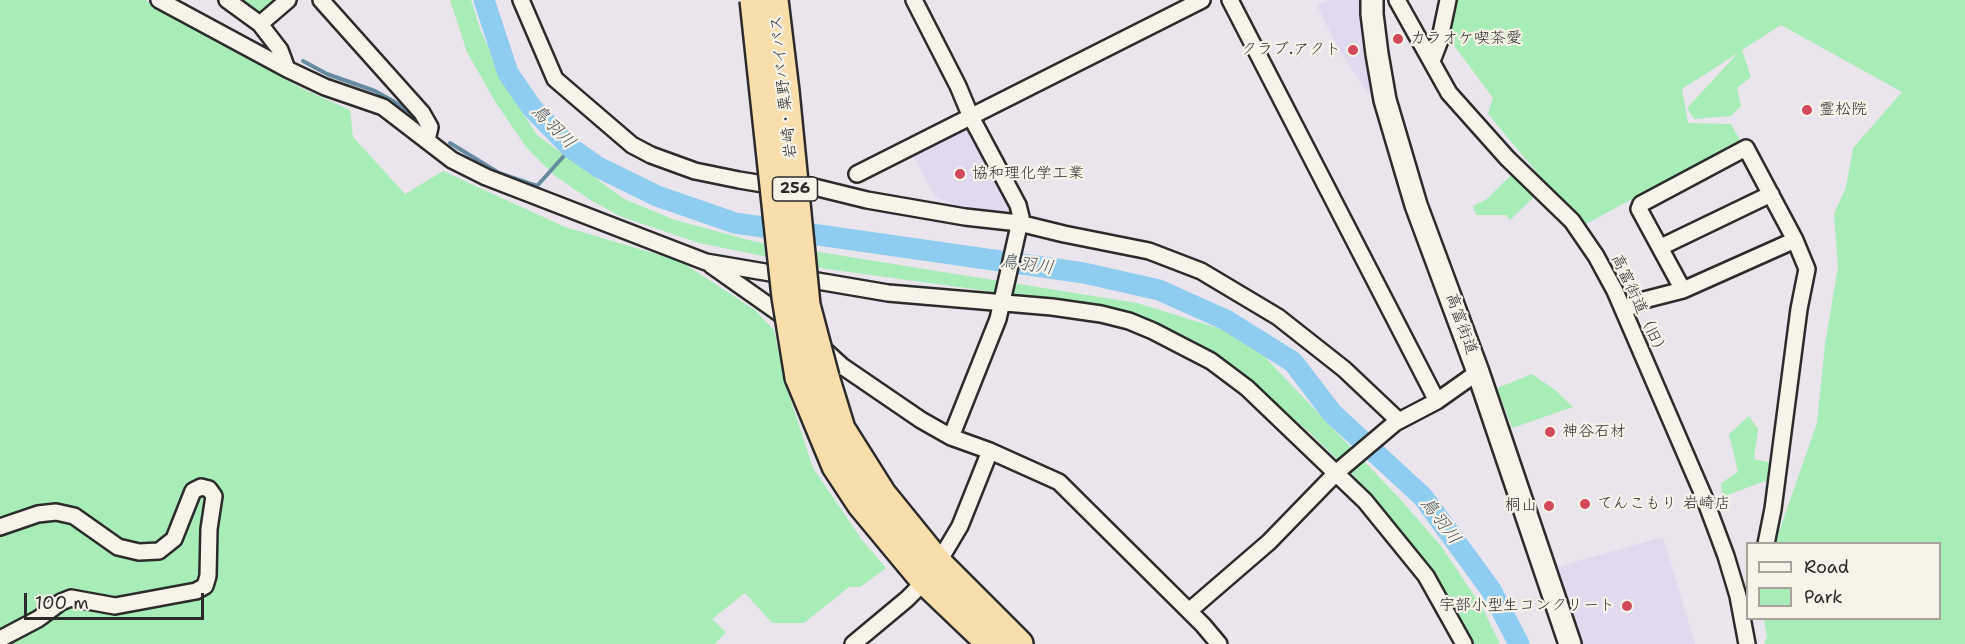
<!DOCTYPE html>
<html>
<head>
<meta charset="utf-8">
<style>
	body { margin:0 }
	#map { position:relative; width:1965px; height:644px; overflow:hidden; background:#eae4ec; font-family:"Shantell Sans",sans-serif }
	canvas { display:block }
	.legend { position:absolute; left:1746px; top:542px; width:195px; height:78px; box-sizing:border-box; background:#f7f3e8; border:2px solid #a5a39c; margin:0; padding:8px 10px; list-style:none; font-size:18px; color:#2b2b2b }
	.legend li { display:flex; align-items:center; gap:12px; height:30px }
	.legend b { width:30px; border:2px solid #a5a39c }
	.scale { position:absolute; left:24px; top:593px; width:180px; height:27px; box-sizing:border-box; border:3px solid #2b2b2b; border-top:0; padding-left:8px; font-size:18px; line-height:21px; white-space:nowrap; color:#2b2b2b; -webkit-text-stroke:4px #f7f3e8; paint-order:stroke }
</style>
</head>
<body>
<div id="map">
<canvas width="1965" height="644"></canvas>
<ul class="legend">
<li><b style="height:8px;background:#f7f3e8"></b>Road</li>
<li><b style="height:16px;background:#a8edb8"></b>Park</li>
</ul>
<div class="scale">100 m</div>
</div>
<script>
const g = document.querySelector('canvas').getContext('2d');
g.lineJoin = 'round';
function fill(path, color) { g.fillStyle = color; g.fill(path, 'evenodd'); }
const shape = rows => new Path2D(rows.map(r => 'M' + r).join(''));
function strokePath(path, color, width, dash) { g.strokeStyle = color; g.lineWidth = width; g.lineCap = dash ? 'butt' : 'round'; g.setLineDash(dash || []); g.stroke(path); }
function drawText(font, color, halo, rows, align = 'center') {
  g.font = font + ' "Shantell Sans","Klee One",sans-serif'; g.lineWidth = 4.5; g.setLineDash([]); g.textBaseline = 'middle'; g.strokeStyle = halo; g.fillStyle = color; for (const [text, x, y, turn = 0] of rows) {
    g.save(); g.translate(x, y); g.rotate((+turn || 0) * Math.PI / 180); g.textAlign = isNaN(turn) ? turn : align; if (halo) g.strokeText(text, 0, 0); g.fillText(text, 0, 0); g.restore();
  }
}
fill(shape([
	[1327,0,1359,0,1365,53,1378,99,1374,102,1338,48,1317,6],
	[973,121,1015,215,979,214,935,197,911,151],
	[1663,537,1695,644,1584,644,1557,567]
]), '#e1daee');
fill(shape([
	[0,0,145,0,301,88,350,110,353,137,405,194,443,171,565,227,680,261,755,310,774,330,786,386,813,468,862,540,886,568,860,587,849,587,804,623,772,623,745,593,712,619,726,632,715,644,0,644],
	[238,0,290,0,268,21],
	[450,0,471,0,481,32,513,98,537,135,624,199,675,220,756,242,1137,303,1218,328,1237,337,1262,354,1401,500,1441,546,1482,607,1500,644,1469,644,1404,536,1356,478,1309,432,1243,376,1193,340,1150,320,1105,307,827,269,699,243,622,217,592,201,555,176,526,147,496,103,467,52],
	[1453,0,1965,0,1965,644,1764,644,1767,637,1764,619,1940,618,1940,544,1775,543,1817,423,1825,344,1838,267,1834,214,1846,187,1853,148,1902,92,1781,25,1742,50,1751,77,1737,88,1741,106,1731,116,1694,119,1687,108,1738,53,1682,89,1688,123,1731,124,1740,140,1586,224,1550,188,1488,114,1493,98,1450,40],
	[1512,174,1534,197,1510,220,1506,215,1476,215,1473,206,1487,199],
	[1532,374,1555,390,1573,407,1512,428,1497,388],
	[1749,416,1758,429,1754,459,1772,463,1768,480,1722,497,1721,483,1738,472,1729,434]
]), '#a8edb8');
strokePath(shape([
	[303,61,327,74,375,91,393,101,415,116],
	[450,143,499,173,537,186,571,148]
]), '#678ca1', 4);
strokePath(shape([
	[484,0,508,73,532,108,571,148,598,167,657,196,735,223,1084,273,1159,290,1226,320,1293,362,1332,413,1423,497,1491,590,1519,644]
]), '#8fcdf0', 21);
const street = shape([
	[159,0,287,69,325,87,383,107,452,160,486,177,706,262,888,293,1052,307,1101,314,1129,321,1153,331,1211,361,1247,388,1365,501,1426,576,1464,644],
	[227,0,260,24,280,50,287,69],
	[321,0,422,113,430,127,427,140],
	[521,0,555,79,632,145,651,155,695,171,739,180,763,184,810,186,867,200,965,217,1019,223,1064,234,1149,251,1201,271,1278,317,1344,369,1399,421],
	[914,0,958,86,971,117,1018,205,1021,217,998,319,951,437],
	[1230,0,1437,401],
	[1397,0,1449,93,1507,158,1572,221,1596,256,1615,291,1704,497,1726,556,1738,596,1747,644],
	[260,24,288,0],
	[1432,61,1439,43,1448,0],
	[857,174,1202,0],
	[1661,247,1771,194],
	[711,265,789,320],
	[1624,311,1640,301,1683,290,1795,240,1746,148,1641,204,1639,209,1683,290],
	[819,345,842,366,921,420,951,437,990,451,1059,482,1203,625,1219,644],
	[0,527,38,514,56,512,74,516,118,547,139,552,159,551,174,539,193,491,201,487,209,489,214,496,209,529,208,576,205,586,196,591,115,606,71,598,61,602,38,619,0,639],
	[1766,544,1773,509,1799,309,1807,269,1795,240],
	[1189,611,1269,542,1337,472,1395,423,1437,401,1478,372],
	[853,644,907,599,925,581,938,563,960,526,990,451]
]);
const secondary = shape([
	[1372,0,1372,14,1377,54,1385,100,1416,205,1478,372,1570,644]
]);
const highway = shape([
	[799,377,836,466,861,504,925,581,991,644],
	[825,377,841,429,882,494,938,563,1019,644]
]);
strokePath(street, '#2b2b2b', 20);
strokePath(secondary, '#2b2b2b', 26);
strokePath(highway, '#2b2b2b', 32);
strokePath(street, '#f7f3e8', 15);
strokePath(secondary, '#f7f3e8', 21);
strokePath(highway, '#f9deab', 27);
const highwayBridge = shape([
	[754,0,786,297,799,377],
	[774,0,785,91,806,305,825,377]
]);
strokePath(highwayBridge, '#2b2b2b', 32, []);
strokePath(highwayBridge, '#f9deab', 27);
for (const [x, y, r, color] of [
	[1398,39,6,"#d1495b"],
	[1353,50,6,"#d1495b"],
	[1807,110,6,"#d1495b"],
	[960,174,6,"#d1495b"],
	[1550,432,6,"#d1495b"],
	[1585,504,6,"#d1495b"],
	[1549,506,6,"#d1495b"],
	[1627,606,6,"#d1495b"]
]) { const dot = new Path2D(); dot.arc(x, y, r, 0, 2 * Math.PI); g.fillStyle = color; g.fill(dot); strokePath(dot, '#f7f3e8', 2); }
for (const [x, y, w] of [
	[795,189,45]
]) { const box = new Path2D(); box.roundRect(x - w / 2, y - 12, w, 24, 4.5); g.fillStyle = '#f7f3e8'; g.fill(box); strokePath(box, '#2b2b2b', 1.5); }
drawText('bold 15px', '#2b2b2b', null, [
	["256",795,189]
]);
drawText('16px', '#2b2b2b', '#f7f3e8', [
	["カラオケ喫茶愛",1410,39],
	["クラブ.アクト",1341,50,"right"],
	["霊松院",1819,110],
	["協和理化学工業",972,174],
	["神谷石材",1562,432],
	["てんこもり 岩崎店",1597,504],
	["桐山",1537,506,"right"],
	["宇部小型生コンクリート",1615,606,"right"]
], 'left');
drawText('16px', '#2b2b2b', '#f7f3e8', [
	["岩崎・粟野バイパス",784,87,-96],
	["高富街道（旧）",1639,306,65],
	["高富街道",1461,324,70]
]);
drawText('italic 18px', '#44545c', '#f7f3e8', [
	["鳥羽川",553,127,45],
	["鳥羽川",1027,265,8],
	["鳥羽川",1440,521,53]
]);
</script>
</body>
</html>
